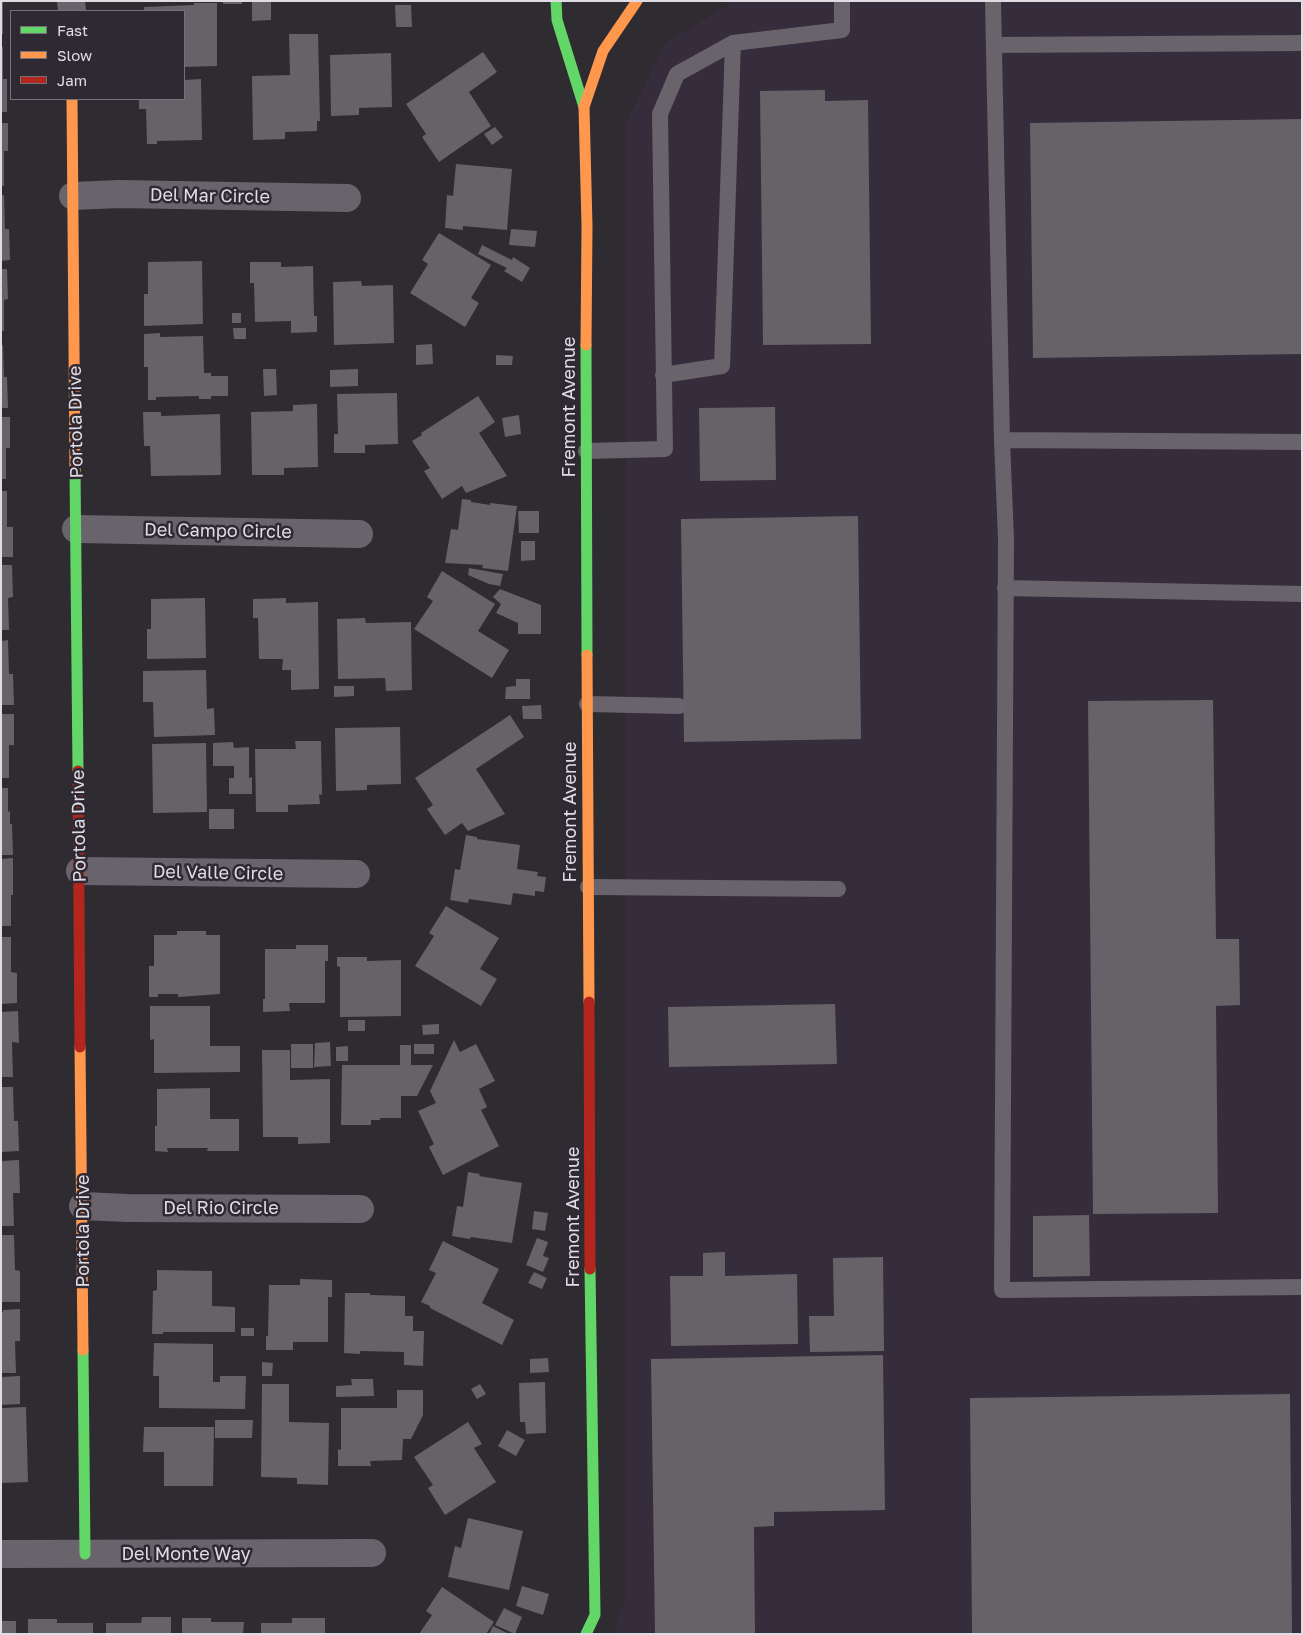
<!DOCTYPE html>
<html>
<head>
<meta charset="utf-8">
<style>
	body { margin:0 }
	#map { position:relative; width:1303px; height:1635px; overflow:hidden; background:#2e2b31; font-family:"Golos Text",sans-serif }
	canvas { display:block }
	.frame { position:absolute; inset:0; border:2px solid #e0dce3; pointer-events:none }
	.legend { position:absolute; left:10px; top:10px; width:175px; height:90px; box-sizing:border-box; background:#2f2933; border:1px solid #767179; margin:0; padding:6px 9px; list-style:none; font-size:15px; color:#e0dce3 }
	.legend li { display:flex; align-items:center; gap:10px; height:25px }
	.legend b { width:25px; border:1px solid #767179 }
</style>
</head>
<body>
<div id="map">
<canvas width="1303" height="1635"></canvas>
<div class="frame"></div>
<ul class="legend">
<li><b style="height:6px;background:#63d668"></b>Fast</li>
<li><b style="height:6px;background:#ff974d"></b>Slow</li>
<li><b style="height:6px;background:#b3261e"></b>Jam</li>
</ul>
</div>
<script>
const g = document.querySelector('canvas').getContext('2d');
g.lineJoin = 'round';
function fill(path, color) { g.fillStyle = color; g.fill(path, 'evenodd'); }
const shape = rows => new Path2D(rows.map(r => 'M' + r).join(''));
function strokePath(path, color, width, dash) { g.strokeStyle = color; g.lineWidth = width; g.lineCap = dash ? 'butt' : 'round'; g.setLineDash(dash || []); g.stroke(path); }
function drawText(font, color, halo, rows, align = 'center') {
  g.font = font + ' "Golos Text",sans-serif'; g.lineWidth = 5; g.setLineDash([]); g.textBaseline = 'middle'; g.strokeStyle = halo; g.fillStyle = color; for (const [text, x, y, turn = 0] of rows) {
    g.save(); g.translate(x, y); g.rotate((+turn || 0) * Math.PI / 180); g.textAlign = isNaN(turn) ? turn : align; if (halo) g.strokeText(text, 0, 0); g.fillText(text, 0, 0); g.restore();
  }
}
fill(shape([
	[734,1,1302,1,1302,1634,614,1634,625,1597,626,123,665,43]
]), '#352d3b');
fill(shape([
	[1,1,3,1,3,34,1,34],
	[223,1,242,1,242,4,223,4],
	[252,1,271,1,271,20,252,21],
	[194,3,217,3,217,66,184,67,184,11,144,11,144,7,194,5],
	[395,5,411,5,412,27,396,27],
	[289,34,318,34,320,121,317,121,317,131,285,132,285,139,253,140,252,76,290,75],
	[1,47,3,47,3,79,7,79,7,112,1,112],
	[483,52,497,72,469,92,491,126,439,162,422,137,426,134,406,104],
	[391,53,392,107,359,108,359,115,331,116,330,55],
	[201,79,202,140,157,141,157,144,147,144,146,109,139,109,139,99,184,99,184,80],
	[825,90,825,101,868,100,871,344,763,345,760,91],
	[1302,119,1302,354,1033,358,1030,123],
	[1,123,8,123,8,151,4,151,4,186,1,186],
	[495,127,503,137,492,145,484,134],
	[456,164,512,169,507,230,463,226,463,230,445,228,447,195,453,196],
	[1,195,4,195,5,229,9,229,10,260,1,261],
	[511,229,537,231,535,247,509,245],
	[439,233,491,265,471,298,479,303,465,327,410,293,428,264,422,260],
	[482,245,512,260,513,257,530,268,522,282,504,271,507,268,478,254],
	[202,261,203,324,144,326,144,294,148,294,148,262],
	[250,262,281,262,281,267,313,266,314,316,317,316,317,332,291,333,291,321,255,322,254,283,250,283],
	[1,269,7,269,8,299,4,300,4,331,1,331],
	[361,281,362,286,393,285,394,343,334,345,333,282],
	[232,313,241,313,241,323,232,323],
	[233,328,246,328,246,339,234,339],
	[160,333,160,337,203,336,204,373,211,373,211,376,228,376,228,396,211,396,211,399,199,399,199,396,156,397,156,400,148,400,148,367,144,367,144,334],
	[432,344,433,364,416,365,416,345],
	[1,345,3,345,4,377,7,377,8,408,1,408],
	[496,355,513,356,512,365,496,365],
	[263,369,276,369,277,395,264,396],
	[358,369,358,386,330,387,330,370],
	[397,393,398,444,365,445,365,453,334,453,334,434,338,434,337,394],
	[478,396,495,422,479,433,507,476,466,493,462,486,442,499,424,471,430,468,412,441,422,435,421,433],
	[317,404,318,467,284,468,284,475,252,475,251,412,293,411,293,405],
	[775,407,776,480,700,481,699,408],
	[143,412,161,412,161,416,220,414,221,475,151,476,150,446,144,446],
	[519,415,521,434,505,437,502,418],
	[1,417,10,417,10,448,6,448,6,479,1,479],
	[1,491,7,491,7,527,13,527,13,557,1,557],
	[462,499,471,500,471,502,490,505,490,503,517,506,508,571,482,568,483,565,445,563,451,529,458,530],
	[518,511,539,511,539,533,519,533],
	[858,516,861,739,684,742,681,519],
	[521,541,535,541,535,560,521,561],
	[1,565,12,565,13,597,8,598,9,630,1,630],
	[469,568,503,574,500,586,489,584,468,575],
	[442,571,495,604,478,631,509,650,492,678,414,629,433,601,427,597],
	[500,589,541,605,541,634,518,634,518,623,496,613,501,604,493,597],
	[205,598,206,658,147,659,147,629,151,629,151,599],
	[286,598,286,603,318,602,319,689,291,690,291,670,282,670,283,659,259,659,258,618,253,618,253,599],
	[365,618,366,623,411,622,412,690,386,691,385,678,338,679,337,619],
	[8,640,9,674,13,674,14,705,1,705,1,641],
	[206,670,207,709,214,708,215,735,154,737,153,702,143,702,143,671],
	[516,679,530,679,530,699,505,699,506,687,516,686],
	[334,686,354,686,354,696,334,697],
	[1213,700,1216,939,1239,939,1240,1005,1216,1006,1218,1213,1093,1214,1088,701],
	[541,705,542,719,523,719,522,706],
	[1,714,14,714,14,745,9,745,9,778,1,778],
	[510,715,524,737,476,769,505,814,468,831,462,823,445,835,427,809,433,805,415,778],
	[400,727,401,784,367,785,367,790,336,791,335,728],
	[295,741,321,741,322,795,319,794,320,804,288,805,288,812,256,812,255,749,296,749],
	[233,742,234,748,249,747,249,778,252,777,252,794,229,794,229,778,234,778,234,766,213,766,213,743],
	[206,743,207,812,153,813,152,744],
	[1,788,8,788,8,812,10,811,10,824,12,824,13,855,1,855],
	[209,809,234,809,234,829,209,829],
	[466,835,477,837,477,839,520,845,517,869,538,872,537,876,546,877,544,892,535,891,535,896,513,893,511,905,469,899,468,903,450,900,455,869,460,870],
	[13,858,13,895,11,895,11,926,1,926,1,859],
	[446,906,499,938,480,969,497,979,481,1006,415,966,434,936,429,933],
	[177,931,206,931,206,935,220,935,220,994,178,997,178,994,158,994,158,997,149,997,149,966,154,966,154,935,177,935],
	[1,937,11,937,11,972,17,973,17,1003,1,1004],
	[296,945,328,945,328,961,325,961,325,1003,289,1003,290,1011,263,1012,263,999,265,999,265,949,296,949],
	[337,957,367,957,367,961,401,960,401,1016,340,1017,340,967,337,966],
	[835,1004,837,1064,669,1067,668,1007],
	[150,1006,210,1006,210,1046,240,1046,240,1072,154,1073,154,1039,150,1040],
	[18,1011,19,1043,12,1042,13,1077,1,1077,1,1012],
	[348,1020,365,1020,365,1031,348,1031],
	[439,1024,439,1034,423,1035,422,1025],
	[454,1040,460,1052,476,1044,495,1081,479,1089,487,1107,481,1110,499,1146,443,1175,429,1147,434,1144,418,1111,436,1103,430,1091],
	[330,1042,331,1066,314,1067,315,1043],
	[291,1044,313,1044,313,1068,291,1068],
	[414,1044,434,1044,434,1054,414,1054],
	[400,1045,411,1045,411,1065,433,1065,417,1096,401,1096,401,1118,380,1118,380,1120,371,1120,371,1125,341,1125,342,1065,400,1065],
	[348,1046,348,1061,336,1061,336,1047],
	[262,1050,290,1050,290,1080,330,1079,330,1143,298,1144,298,1137,263,1137],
	[1,1087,13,1087,14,1121,18,1121,19,1151,1,1152],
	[210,1088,210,1119,239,1119,239,1151,207,1151,208,1148,167,1148,168,1152,155,1151,155,1126,157,1126,157,1089],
	[19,1160,20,1193,13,1193,14,1226,1,1226,1,1161],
	[468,1172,480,1174,479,1176,522,1183,512,1243,471,1237,470,1239,452,1236,457,1206,463,1207],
	[534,1211,548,1213,545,1231,532,1229],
	[1089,1215,1090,1276,1033,1277,1033,1216],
	[1,1235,14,1235,15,1270,20,1271,20,1302,1,1302],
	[537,1238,548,1242,543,1256,549,1258,543,1272,526,1265],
	[443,1241,499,1269,482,1303,514,1320,502,1345,430,1308,430,1306,421,1302,436,1273,429,1270],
	[725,1252,725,1276,797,1274,798,1344,671,1346,670,1276,703,1276,703,1253],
	[883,1257,884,1351,810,1352,809,1316,834,1316,833,1258],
	[157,1270,212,1271,212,1306,235,1307,235,1332,163,1332,163,1334,152,1334,153,1291,157,1290],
	[534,1272,547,1278,542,1289,528,1283],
	[300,1279,332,1280,332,1297,328,1297,328,1342,293,1342,293,1350,266,1350,266,1336,268,1336,269,1285,300,1285],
	[345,1293,370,1293,370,1295,405,1296,405,1316,413,1316,413,1331,424,1331,423,1366,404,1365,404,1352,360,1351,360,1354,344,1353],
	[20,1309,20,1341,15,1341,16,1373,1,1373,1,1312,3,1312,3,1310],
	[241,1328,254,1328,254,1336,241,1336],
	[154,1343,213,1344,213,1382,220,1382,220,1376,246,1376,245,1409,159,1408,159,1376,153,1376],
	[883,1355,885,1510,774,1512,774,1526,754,1527,755,1634,655,1634,651,1359],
	[548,1358,549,1372,530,1373,530,1359],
	[262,1362,273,1363,272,1376,262,1376],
	[20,1376,20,1404,1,1405,1,1377],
	[351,1379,373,1379,374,1396,336,1397,336,1386,352,1385],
	[545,1382,546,1433,526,1434,525,1422,520,1422,519,1383],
	[262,1384,289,1384,289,1422,329,1423,328,1485,297,1484,297,1478,261,1477],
	[480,1384,486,1394,477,1399,471,1389],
	[397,1390,423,1390,423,1415,411,1439,403,1439,402,1460,370,1461,371,1466,338,1466,338,1449,341,1450,341,1408,397,1408],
	[1290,1394,1292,1634,972,1634,970,1398],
	[26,1407,28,1482,1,1483,2,1408],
	[215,1420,253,1420,252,1438,215,1438],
	[468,1422,482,1444,474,1448,496,1482,445,1515,428,1488,433,1485,414,1457],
	[144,1427,214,1427,213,1486,164,1486,164,1452,143,1452],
	[507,1430,525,1440,516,1456,498,1446],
	[468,1518,523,1531,509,1590,448,1577,455,1546,461,1548],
	[522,1586,549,1594,543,1615,516,1606],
	[442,1587,494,1622,486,1634,419,1634,432,1615,426,1611],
	[504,1608,522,1617,515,1634,495,1625],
	[142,1617,171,1617,171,1634,106,1634,106,1623,141,1623],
	[182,1618,211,1618,211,1622,244,1622,243,1634,182,1634],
	[292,1618,325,1618,325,1634,261,1634,261,1623,292,1623],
	[28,1619,57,1619,57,1623,93,1623,93,1634,28,1634],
	[1,1621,16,1621,16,1634,1,1634],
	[493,1626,509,1634,489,1634]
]), '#656367');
strokePath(shape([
	[993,1,1002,440,1302,442],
	[994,45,1302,43],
	[663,375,722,366,733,43],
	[1002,440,1006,539,1002,1290,1302,1287],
	[586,451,665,449,660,114,677,74,733,43,842,30,842,1],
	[1005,588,1302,594],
	[587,704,679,706],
	[588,887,838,889]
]), '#69636c', 16);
strokePath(shape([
	[71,1,72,11],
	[73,196,119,194,347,198],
	[76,529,359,534],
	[80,871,356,874],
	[83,1206,127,1208,360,1209],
	[1,1554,372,1553]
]), '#69636c', 28);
strokePath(shape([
	[556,1,557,20,584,107],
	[586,345,587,655],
	[75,470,78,771],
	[83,1350,85,1554],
	[586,1634,595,1615,590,1269]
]), '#63d668', 11);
strokePath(shape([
	[72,99,75,470],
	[586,345,587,226,584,107,603,51,637,1],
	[587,655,589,1002],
	[80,1047,83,1350]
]), '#ff974d', 11);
strokePath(shape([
	[78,771,80,1047],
	[589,1002,590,1269]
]), '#b3261e', 11);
drawText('18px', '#e0dce3', '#2f2933', [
	["Del Mar Circle",210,196,1],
	["Fremont Avenue",569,407,-90],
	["Portola Drive",76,422,-91],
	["Del Campo Circle",218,531,1],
	["Fremont Avenue",570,812,-90],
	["Portola Drive",79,826,-91],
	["Del Valle Circle",218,873,1],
	["Del Rio Circle",221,1208],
	["Fremont Avenue",573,1217,-90],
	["Portola Drive",83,1231,-90],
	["Del Monte Way",186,1554]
]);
</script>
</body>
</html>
